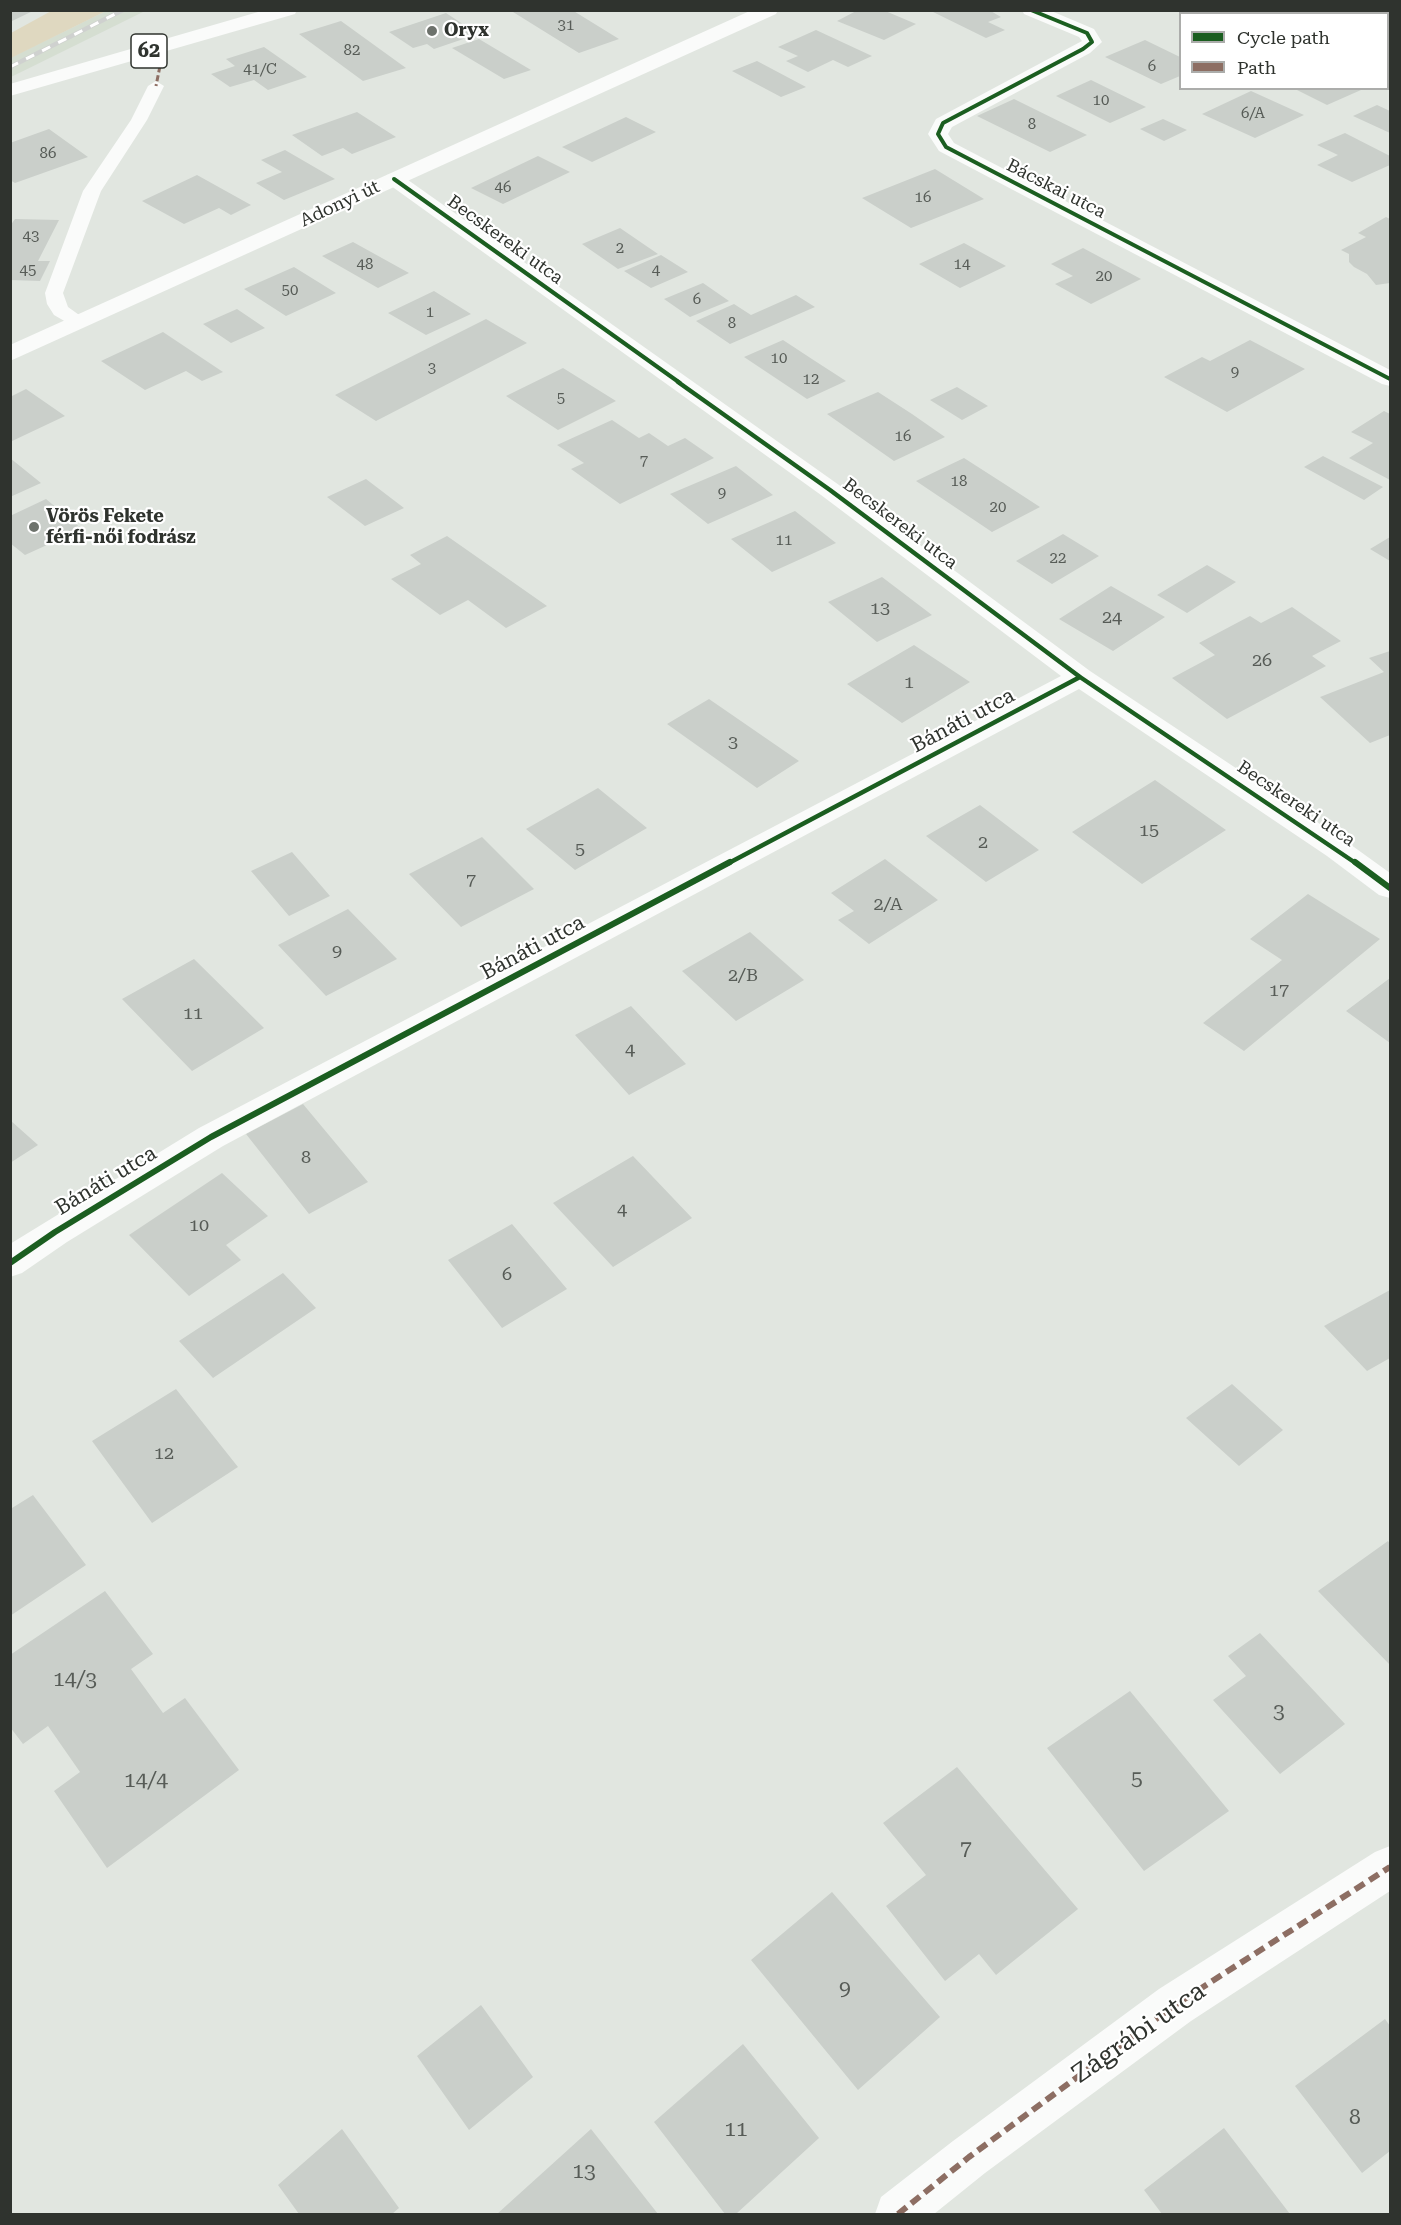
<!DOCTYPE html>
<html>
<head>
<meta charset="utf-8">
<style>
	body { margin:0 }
	#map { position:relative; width:1401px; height:2225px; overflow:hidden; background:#e1e6e0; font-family:"Roboto Serif",serif }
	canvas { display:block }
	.frame { position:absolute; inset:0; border:12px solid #2f332e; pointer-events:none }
	.legend { position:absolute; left:1179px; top:12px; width:210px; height:78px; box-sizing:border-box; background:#fff; border:2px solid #acadab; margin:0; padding:8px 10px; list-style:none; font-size:18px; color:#2f332e }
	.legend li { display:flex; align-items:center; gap:12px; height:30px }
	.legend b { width:30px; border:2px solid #acadab }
</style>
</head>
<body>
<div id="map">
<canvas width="1401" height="2225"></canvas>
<div class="frame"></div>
<ul class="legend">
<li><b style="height:8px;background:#1b5e20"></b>Cycle path</li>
<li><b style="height:8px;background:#8d6e63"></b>Path</li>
</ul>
</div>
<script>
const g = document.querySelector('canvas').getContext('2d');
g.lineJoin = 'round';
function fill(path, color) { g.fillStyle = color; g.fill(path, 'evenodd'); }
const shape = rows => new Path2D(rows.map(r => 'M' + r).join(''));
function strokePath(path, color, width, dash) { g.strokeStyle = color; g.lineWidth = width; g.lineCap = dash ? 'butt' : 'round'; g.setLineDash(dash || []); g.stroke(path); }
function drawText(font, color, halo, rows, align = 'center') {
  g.font = font + ' "Roboto Serif",serif'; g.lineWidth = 4.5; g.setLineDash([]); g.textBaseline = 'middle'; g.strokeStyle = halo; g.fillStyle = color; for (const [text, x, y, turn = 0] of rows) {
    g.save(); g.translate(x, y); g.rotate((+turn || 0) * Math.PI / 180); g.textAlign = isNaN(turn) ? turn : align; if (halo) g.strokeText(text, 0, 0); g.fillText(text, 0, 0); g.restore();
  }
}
fill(shape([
	[106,11,145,11,11,77,10,58]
]), '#d5ded1');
fill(shape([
	[53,10,106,11,11,58,11,33]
]), '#dfd8c0');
fill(shape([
	[10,10,35,10,10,22],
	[518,10,572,10,619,39,579,53,513,12],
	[858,10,883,10,916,24,884,40,837,21],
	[929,10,989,10,1001,17,988,22,1005,30,986,38],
	[1253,10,1315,10,1315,11,1307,14,1259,14],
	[446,13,478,34,434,49,427,44,413,48,389,32],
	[341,21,406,68,363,81,299,34],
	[816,30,872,56,848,67,833,60,808,72,786,61,798,56,778,47],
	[1388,36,1390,38,1390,71,1388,73],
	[479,39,531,70,504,79,452,48],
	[1145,40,1180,57,1180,76,1161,84,1105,57],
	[264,47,307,77,268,90,254,80,230,87,211,74,235,66,226,59],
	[757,61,806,87,781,97,732,71],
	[1091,80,1146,107,1110,123,1056,96],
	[1293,88,1358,88,1361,90,1327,105],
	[1251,91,1304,115,1255,138,1202,114],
	[1014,99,1087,135,1050,152,977,116],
	[1377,105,1390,111,1390,133,1353,116],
	[357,112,396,137,352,154,343,148,322,156,292,135],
	[626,117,656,132,592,162,562,147],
	[1163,119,1187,130,1164,141,1140,129],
	[49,129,88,157,15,183,10,180,10,143],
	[1345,133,1390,156,1390,165,1352,182,1317,165,1338,155,1317,145],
	[285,150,335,179,284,200,256,183,282,172,261,160],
	[538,156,570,172,503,204,471,188],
	[935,169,984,199,911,228,862,198],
	[197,175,251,205,231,215,219,208,184,224,142,201],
	[1386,217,1390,219,1390,283,1376,285,1367,274,1354,267,1349,262,1349,254,1341,250,1366,237,1358,233],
	[15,219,59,220,38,261,50,261,40,281,10,280,10,226],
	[620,228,658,254,618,269,582,244],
	[353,242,409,273,378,288,322,256],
	[964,243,1006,266,960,288,919,264],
	[1083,248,1141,279,1091,304,1055,284,1073,276,1051,264],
	[661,255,688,272,651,288,624,271],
	[294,267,336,293,286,316,244,289],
	[703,283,729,301,690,317,664,299],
	[434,291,471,314,426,335,388,313],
	[796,295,815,307,730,344,696,321,734,304,751,315],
	[237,309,265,328,231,343,203,324],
	[486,319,527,343,376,421,335,395],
	[163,332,223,372,202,381,186,371,145,390,101,361],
	[783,340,815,361,846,381,807,399,744,357],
	[1250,340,1305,369,1227,412,1164,377,1202,357,1210,361],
	[563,368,616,401,558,430,506,396],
	[957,387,988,406,962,420,930,400],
	[26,389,65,416,10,442,10,397],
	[878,392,912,414,945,437,894,461,827,414],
	[1384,411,1390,414,1390,480,1349,458,1373,443,1351,432],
	[612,420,639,438,649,433,668,446,685,438,714,458,620,504,571,469,584,463,557,445],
	[1323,456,1383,487,1364,500,1304,467],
	[10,458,41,483,10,497],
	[964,458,1003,483,1040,507,992,532,916,481],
	[736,466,773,495,708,524,670,494],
	[366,479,404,508,365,526,327,497],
	[46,499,82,529,25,555,10,543,10,516],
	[795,511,836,543,772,572,731,539],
	[1063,534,1099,556,1052,584,1016,561],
	[447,536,547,606,506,628,468,600,440,615,391,579,421,564,410,555],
	[1390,537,1390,561,1370,549],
	[1207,565,1236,582,1187,613,1157,595],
	[882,577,932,615,877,642,828,602],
	[1111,586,1165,617,1113,651,1059,619],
	[1292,607,1341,641,1312,656,1326,666,1227,719,1172,678,1215,655,1199,643,1250,616,1261,623],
	[914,645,970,682,902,723,847,684],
	[1390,651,1390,735,1370,743,1320,697,1384,672,1369,658],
	[709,699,799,761,757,788,667,724],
	[1155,780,1226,830,1142,884,1072,832],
	[598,788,647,828,575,870,526,829],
	[980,805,1039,850,986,882,926,836],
	[482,837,534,889,461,927,409,874],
	[292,852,330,896,289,916,251,871],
	[885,859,938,900,869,944,838,920,854,911,831,893],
	[1308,894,1380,939,1244,1051,1203,1023,1282,960,1250,939],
	[348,909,397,959,326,996,278,945],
	[750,932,804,980,736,1021,682,971],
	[194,959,264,1028,192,1071,122,999],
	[1390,978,1390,1043,1346,1011],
	[631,1006,686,1064,629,1095,575,1035],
	[303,1104,368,1182,309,1214,246,1134],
	[10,1120,38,1145,10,1163],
	[633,1156,692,1218,613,1267,553,1203],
	[222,1173,268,1216,226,1245,241,1260,189,1296,129,1235],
	[512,1224,567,1289,502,1328,448,1260],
	[283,1273,316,1308,213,1378,179,1341],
	[1390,1290,1390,1358,1367,1371,1324,1326],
	[1232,1384,1283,1430,1239,1466,1186,1418],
	[176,1389,238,1467,152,1523,92,1441],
	[33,1495,86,1565,10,1616,10,1505,12,1508],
	[1388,1541,1390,1544,1390,1665,1318,1591],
	[105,1591,153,1654,131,1669,163,1713,185,1698,239,1770,107,1868,54,1791,80,1772,48,1726,23,1744,10,1727,10,1655],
	[1260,1633,1345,1724,1280,1774,1213,1700,1246,1676,1228,1656],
	[1130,1691,1229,1811,1144,1871,1047,1748],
	[957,1767,1078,1909,996,1975,979,1954,945,1981,886,1906,926,1875,883,1823],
	[832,1892,940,2017,858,2090,751,1960],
	[481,2005,533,2077,469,2130,417,2056],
	[1385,2019,1390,2026,1390,2151,1362,2173,1295,2086],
	[743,2044,819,2138,736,2214,725,2214,654,2122],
	[1224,2128,1290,2214,1162,2214,1144,2190],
	[342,2129,399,2208,392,2214,299,2214,278,2185],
	[591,2129,658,2214,497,2214]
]), '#cacfca');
fill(shape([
	[156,81,164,86,147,120,101,191,63,293,68,307,89,322,87,326,73,326,54,315,47,304,45,293,83,191,131,120,148,86,156,81]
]), '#fafbfa');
fill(shape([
	[1022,10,1049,10,1094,29,1102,42,1090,53,952,127,948,134,954,143,1390,370,1390,386,1382,384,939,151,928,134,936,119,1082,41,1079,37,1024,14,1022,10],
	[1355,10,1378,10,1380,14,1357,14,1355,10],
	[394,173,401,175,839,485,1090,671,1347,842,1390,873,1390,898,1379,895,1327,856,1079,689,223,1146,67,1242,22,1273,10,1277,10,1244,199,1128,1061,676,821,495,387,183,383,179,387,175,394,173],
	[1390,1846,1390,1891,1191,2021,985,2173,934,2214,875,2214,881,2197,953,2141,1159,1989,1375,1852,1390,1846]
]), '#fafbfa');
fill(shape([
	[752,10,778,10,776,14,10,361,10,345,752,10]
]), '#fafbfa');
fill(shape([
	[265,10,297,10,295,14,10,96,10,84,265,10]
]), '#fafbfa');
const rail = shape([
	[10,67,123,10]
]);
strokePath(rail, '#cfd1cf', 4.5);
strokePath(rail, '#fff', 3, [9]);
strokePath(shape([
	[151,51,160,66,156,86]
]), '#8d6e63', 3, [6, 3]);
strokePath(shape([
	[898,2214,969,2157,1175,2005,1390,1867]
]), '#8d6e63', 6, [11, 6]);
strokePath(shape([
	[1031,10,1087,33,1092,42,1083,49,943,123,938,134,946,147,1390,379],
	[394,179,680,383]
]), '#1b5e20', 4);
strokePath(shape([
	[678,382,830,490,1080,677,1357,864],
	[727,864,1080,677]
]), '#1b5e20', 4.5);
strokePath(shape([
	[1355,862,1390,888],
	[10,1263,55,1232,211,1137,730,862]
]), '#1b5e20', 6);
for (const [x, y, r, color] of [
	[432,31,6,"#6d726c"],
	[34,527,6,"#6d726c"]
]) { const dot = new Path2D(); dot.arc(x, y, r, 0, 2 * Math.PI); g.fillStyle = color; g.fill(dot); strokePath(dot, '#fff', 2); }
drawText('15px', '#575c57', null, [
	["31",566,26],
	["82",352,51],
	["6",1152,67],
	["41/C",260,70],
	["10",1101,101],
	["6/A",1253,114],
	["8",1032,125],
	["86",48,154],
	["46",503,188],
	["16",923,198],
	["43",31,237],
	["2",620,249],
	["48",365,265],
	["14",962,265],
	["45",28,271],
	["4",656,271],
	["20",1104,277],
	["50",290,291],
	["6",697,300],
	["1",430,313],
	["8",732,324],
	["10",779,359],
	["3",432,369],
	["9",1235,373],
	["12",811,380],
	["5",561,399],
	["16",903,437],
	["7",644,461],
	["18",959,482],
	["9",722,494],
	["20",998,508],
	["11",784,541],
	["22",1058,559]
]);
drawText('bold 18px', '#2f332e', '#fff', [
	["Oryx",444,31],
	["Vörös Fekete",46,517],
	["férfi-női fodrász",46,538]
], 'left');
drawText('18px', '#2f332e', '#fff', [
	["Bácskai utca",1056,189,27],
	["Adonyi út",340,204,-25],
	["Becskereki utca",505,240,36],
	["Becskereki utca",900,524,37],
	["Becskereki utca",1296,804,34]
]);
drawText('18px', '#575c57', null, [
	["13",880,609],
	["24",1112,618],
	["26",1262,661],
	["1",909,683],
	["3",733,743],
	["15",1149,831],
	["2",983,843],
	["5",580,850],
	["7",471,881],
	["2/A",888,905],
	["9",337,952],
	["2/B",743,976],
	["17",1279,991],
	["11",193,1014],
	["4",630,1050],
	["8",306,1158],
	["4",622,1210],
	["10",199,1226],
	["6",507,1275],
	["12",164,1454]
]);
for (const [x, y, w] of [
	[149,51,36]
]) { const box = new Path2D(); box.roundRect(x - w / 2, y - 17, w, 34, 4.5); g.fillStyle = '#fff'; g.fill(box); strokePath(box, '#2f332e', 1.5); }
drawText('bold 20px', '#2f332e', null, [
	["62",149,51]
]);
drawText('21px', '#2f332e', '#fff', [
	["Bánáti utca",963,721,-28],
	["Bánáti utca",533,948,-28],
	["Bánáti utca",106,1181,-31]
]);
drawText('21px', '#575c57', null, [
	["14/3",75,1680],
	["3",1279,1712],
	["5",1137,1779],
	["14/4",146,1781],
	["7",966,1849],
	["9",845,1989],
	["8",1355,2118],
	["11",736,2130],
	["13",584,2172]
]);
drawText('26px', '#2f332e', '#fff', [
	["Zágrábi utca",1139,2033,-35]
]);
</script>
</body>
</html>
